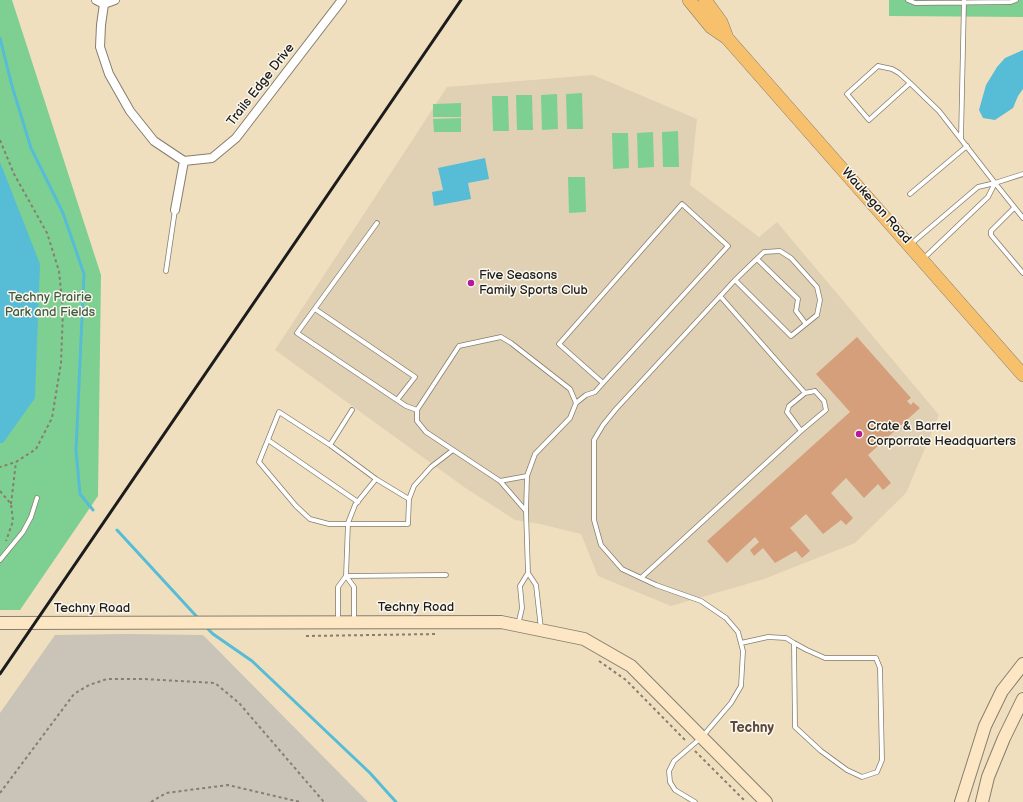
<!DOCTYPE html>
<html>
<head>
<meta charset="utf-8">
<style>
	body { margin:0 }
	canvas { display:block; background:#efdfbf }
</style>
</head>
<body>
<canvas width="1023" height="802"></canvas>
<script>
const g = document.querySelector('canvas').getContext('2d');
g.lineJoin = 'round';
function fill(path, color) { g.fillStyle = color; g.fill(path, 'evenodd'); }
const shape = rows => new Path2D(rows.map(r => 'M' + r).join(''));
function strokePath(path, color, width, dash) { g.strokeStyle = color; g.lineWidth = width; g.lineCap = dash ? 'butt' : 'round'; g.setLineDash(dash || []); g.stroke(path); }
function drawText(font, color, halo, rows, align = 'center') {
  g.font = font + ' "Balsamiq Sans",sans-serif'; g.lineWidth = 3; g.setLineDash([]); g.textBaseline = 'middle'; g.strokeStyle = halo; g.fillStyle = color; for (const [text, x, y, turn = 0] of rows) {
    g.save(); g.translate(x, y); g.rotate((+turn || 0) * Math.PI / 180); g.textAlign = isNaN(turn) ? turn : align; if (halo) g.strokeText(text, 0, 0); g.fillText(text, 0, 0); g.restore();
  }
}
fill(shape([
	[593,75,697,119,690,185,759,237,777,222,939,415,906,493,855,543,764,579,671,606,598,576,581,534,540,524,515,520,464,487,275,350,447,87]
]), '#e0d1b4');
fill(shape([
	[125,634,203,635,368,802,0,802,0,713,55,635]
]), '#c9c3b8');
fill(shape([
	[0,0,12,0,101,275,98,496,20,610,0,610],
	[889,0,1023,0,1023,17,889,16],
	[582,93,583,129,567,129,566,94],
	[557,94,558,129,542,130,541,95],
	[516,95,532,95,533,130,517,130],
	[492,96,508,96,509,131,493,131],
	[461,103,461,117,433,117,433,104],
	[461,118,461,132,434,132,433,119],
	[678,131,679,167,663,167,662,132],
	[653,132,654,167,638,168,637,133],
	[612,133,628,133,629,168,613,169],
	[568,177,585,177,586,212,569,213]
]), '#7ed092');
fill(shape([
	[1023,50,1023,89,1018,96,1013,108,995,120,983,118,979,110,986,85,997,67,1005,58],
	[485,158,489,179,468,183,471,199,434,206,432,192,443,190,438,168],
	[0,162,40,264,35,398,3,443,0,443]
]), '#57bcd5');
strokePath(shape([
	[0,38,12,86,31,148,63,213,84,274,76,450,80,494,93,510],
	[117,530,198,618],
	[206,627,213,634,252,661,370,773,396,802]
]), '#57bcd5', 3);
fill(shape([
	[857,337,911,398,907,401,911,405,913,402,920,408,868,455,891,483,883,490,878,484,864,498,846,478,831,493,853,518,846,525,841,520,823,534,806,514,790,528,810,551,802,558,796,551,775,563,763,548,754,556,750,550,759,542,755,537,727,563,707,541,850,412,816,374]
]), '#d69f7b');
const lane = shape([
	[908,0,915,3,1011,2,1016,0],
	[878,66,892,69,899,73,910,83,869,120,847,94,878,66],
	[910,83,939,111,995,183,1023,174],
	[961,138,964,0],
	[995,183,1023,218],
	[910,194,967,146],
	[1014,208,991,231,991,235,1023,273],
	[377,223,297,333,406,406,417,410],
	[911,244,978,187,995,183,988,197,923,259],
	[757,259,798,299,796,311,806,324],
	[166,271,175,210],
	[720,296,805,393],
	[315,309,415,377,397,400],
	[815,391,824,401,826,410,801,431,787,412,789,406,805,393,815,391],
	[576,403,586,395,595,392,603,383,728,246,682,204,559,344,603,383],
	[268,440,358,502],
	[330,445,376,479,409,499,408,524,329,524,310,519,296,506,259,462,279,412,330,445,352,410],
	[500,481,426,432,417,421,417,410,459,346,501,337,511,343,570,389,576,403,570,418,535,454,527,476,526,511,528,573],
	[409,499,414,486,431,467,453,450],
	[526,511,500,481,527,476],
	[0,560,23,532,31,517,37,498],
	[346,576,446,575],
	[641,578,801,431],
	[338,621,338,587,346,576],
	[354,622,354,587,346,576,348,523,355,505,376,479],
	[518,625,522,608,520,586,528,573,536,585,541,629],
	[741,643,768,637,786,638,794,643,807,650,825,658,876,658,880,668,882,760,877,772,862,777,847,770,821,751,795,727,794,643],
	[695,802,675,790,670,782,669,771,674,761,702,737,731,703,741,686,743,651,738,632,726,618,701,601,656,585,622,569,601,545,594,520,594,440,603,425,616,409,735,280,764,252,780,251,791,258,817,287,820,300,817,315,791,336,735,280]
]);
const street = shape([
	[96,0,104,4],
	[115,0,104,4,101,25,100,47,109,74,130,111,154,141,184,161,212,158,236,138,342,0],
	[175,210,184,161]
]);
const secondary = shape([
	[0,623,501,622,584,639,631,666,766,802],
	[961,802,985,726,1002,691,1023,664],
	[982,802,988,777,1004,738,1023,699]
]);
const primary = shape([
	[689,0,711,27,727,38,1023,375],
	[705,0,721,22,727,38]
]);
strokePath(lane, '#867e6e', 5.5);
strokePath(street, '#867e6e', 10);
strokePath(secondary, '#867e6e', 14);
strokePath(primary, '#867e6e', 14);
strokePath(shape([
	[0,140,14,174,47,233,59,271,63,310,61,363,52,418,36,449,16,462,0,467],
	[0,491,11,504,13,521,6,541],
	[11,504,16,462],
	[306,636,438,634],
	[599,661,626,680,687,742],
	[695,751,746,802],
	[0,793,74,694,89,685,107,679,144,679,215,683,239,703,324,802],
	[151,802,166,793,228,785,300,802]
]), '#867e6e', 2, [3, 3]);
strokePath(lane, '#fff', 4);
strokePath(street, '#fff', 8);
strokePath(secondary, '#fce6c4', 12);
strokePath(primary, '#f7c06c', 13);
strokePath(shape([
	[0,674,461,0]
]), '#1c1c1c', 3);
for (const [x, y, r, color] of [
	[471,283,4,"#b5179e"],
	[859,434,4,"#b5179e"]
]) { const dot = new Path2D(); dot.arc(x, y, r, 0, 2 * Math.PI); g.fillStyle = color; g.fill(dot); strokePath(dot, '#fbf7ec', 1.5); }
drawText('13px', '#1c1c1c', '#fbf7ec', [
	["Trails Edge Drive",261,85,-52],
	["Waukegan Road",876,206,48],
	["Techny Road",416,608],
	["Techny Road",92,609]
]);
drawText('13px', '#1c1c1c', '#fbf7ec', [
	["Five Seasons",479,276],
	["Family Sports Club",479,291],
	["Crate & Barrel",867,427],
	["Corporrate Headquarters",867,442]
], 'left');
drawText('13px', '#3e5b45', '#fbf7ec', [
	["Techny Prairie",50,298],
	["Park and Fields",50,313]
]);
drawText('bold 14px', '#5d4a3d', '#fbf7ec', [
	["Techny",752,728]
]);
</script>
</body>
</html>
